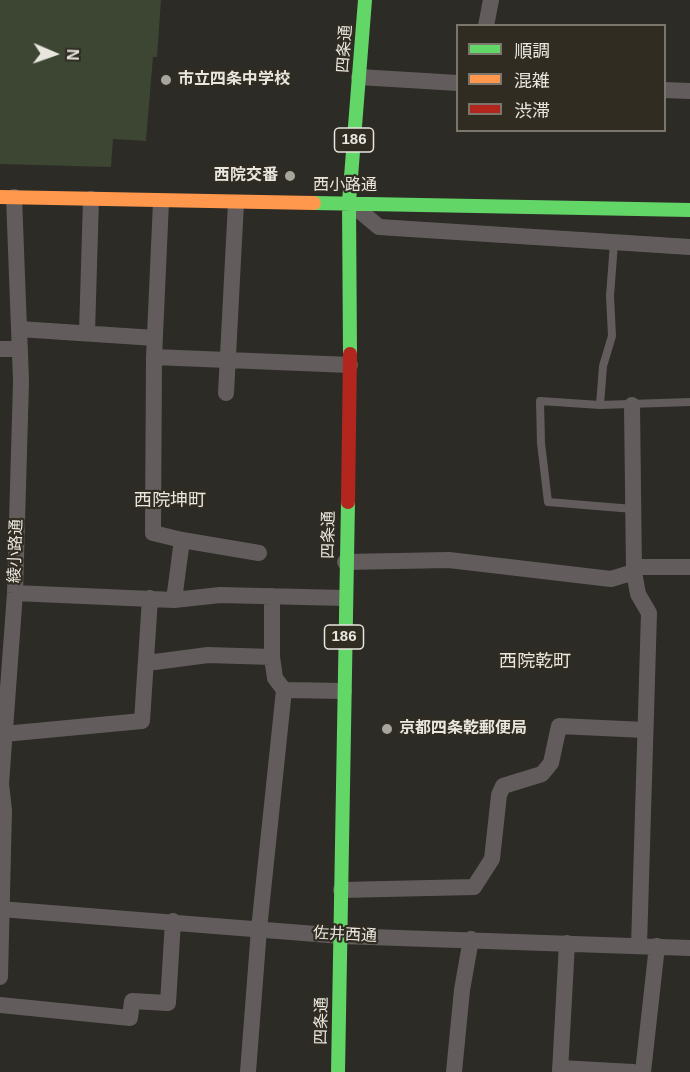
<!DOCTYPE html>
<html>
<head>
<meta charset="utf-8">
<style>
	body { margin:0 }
	#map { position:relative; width:690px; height:1072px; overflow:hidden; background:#2c2b26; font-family:Helvetica,"Noto Sans JP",sans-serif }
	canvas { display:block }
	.legend { position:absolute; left:456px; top:24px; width:210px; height:108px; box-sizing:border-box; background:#302c22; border:2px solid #7a766e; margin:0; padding:8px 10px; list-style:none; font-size:18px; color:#e8e6df }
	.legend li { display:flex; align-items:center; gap:12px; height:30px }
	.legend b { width:30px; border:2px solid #7a766e }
	.north { position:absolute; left:24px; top:24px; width:60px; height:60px; -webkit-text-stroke:4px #302c22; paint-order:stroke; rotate:92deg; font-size:16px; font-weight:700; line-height:24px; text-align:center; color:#e8e6df }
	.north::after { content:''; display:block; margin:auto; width:21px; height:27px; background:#e8e6df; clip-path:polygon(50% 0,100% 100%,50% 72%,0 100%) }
</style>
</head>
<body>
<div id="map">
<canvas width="690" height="1072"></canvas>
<ul class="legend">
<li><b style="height:8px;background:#63d668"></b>順調</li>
<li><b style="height:8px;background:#ff974d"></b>混雑</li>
<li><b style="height:8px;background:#b3261e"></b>渋滞</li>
</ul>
<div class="north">N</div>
</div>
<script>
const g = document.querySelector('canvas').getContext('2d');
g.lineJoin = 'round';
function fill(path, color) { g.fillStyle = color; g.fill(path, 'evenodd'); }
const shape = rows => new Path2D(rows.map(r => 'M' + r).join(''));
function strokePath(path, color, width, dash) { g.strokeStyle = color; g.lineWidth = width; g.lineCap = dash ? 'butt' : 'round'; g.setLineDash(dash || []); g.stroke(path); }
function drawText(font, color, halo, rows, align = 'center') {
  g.font = font + ' Helvetica,"Noto Sans JP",sans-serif'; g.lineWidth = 4.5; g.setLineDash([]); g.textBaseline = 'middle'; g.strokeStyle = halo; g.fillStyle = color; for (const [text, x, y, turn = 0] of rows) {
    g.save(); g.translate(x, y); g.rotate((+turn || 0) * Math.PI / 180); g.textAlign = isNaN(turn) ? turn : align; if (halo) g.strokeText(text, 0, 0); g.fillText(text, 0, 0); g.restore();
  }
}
fill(shape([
	[0,0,161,0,157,57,153,57,146,141,113,139,111,167,0,164]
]), '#3c4632');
strokePath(shape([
	[600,405,603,366,612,336,610,296,614,243],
	[633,509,548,502,541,443,540,401,600,405,690,402]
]), '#625d5c', 8);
strokePath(shape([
	[486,26,491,0],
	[359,77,458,83],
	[664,90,690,91],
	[161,202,154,357,153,533,182,540,174,600],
	[349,202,379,227,690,247],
	[19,329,155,338],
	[87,333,91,199],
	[0,349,20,349],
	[154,357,350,365],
	[226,393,236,203],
	[632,405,634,572,638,594,649,613,639,946],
	[182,540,259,553],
	[345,562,449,560,611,579,634,572,638,567,690,567],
	[15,593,174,600,220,595,345,598],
	[272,596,272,657,275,678,284,690,344,691],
	[147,663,208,655,272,657],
	[4,734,142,721,150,598],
	[341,890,474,887,492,859,499,795,503,786,542,774,551,763,559,726,645,730],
	[0,909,341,936,690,948],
	[0,977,4,810,1,784,15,593,21,381,14,197],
	[0,1005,130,1018,132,1001,168,1003,173,921],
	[560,1068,633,1072],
	[248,1072,259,929,284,690],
	[454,1072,462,990,471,939],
	[560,1072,567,943],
	[643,1072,657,946]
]), '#625d5c', 16);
strokePath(shape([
	[314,203,690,210],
	[350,354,349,202,365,0],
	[338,1072,348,502]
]), '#63d668', 14);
strokePath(shape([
	[0,197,314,203]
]), '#ff974d', 14);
strokePath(shape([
	[348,502,350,354]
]), '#b3261e', 14);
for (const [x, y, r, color] of [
	[166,80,6,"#a6a59e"],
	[290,176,6,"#a6a59e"],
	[387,729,6,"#a6a59e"]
]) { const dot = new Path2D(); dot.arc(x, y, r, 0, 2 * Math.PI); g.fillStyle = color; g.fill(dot); strokePath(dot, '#302c22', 2); }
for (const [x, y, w] of [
	[354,140,39],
	[344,637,39]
]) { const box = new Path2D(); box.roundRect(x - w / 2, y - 12, w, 24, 4.5); g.fillStyle = '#302c22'; g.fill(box); strokePath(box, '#e8e6df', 1.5); }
drawText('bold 15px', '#e8e6df', null, [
	["186",354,140],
	["186",344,637]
]);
drawText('16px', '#e8e6df', '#302c22', [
	["四条通",345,49,-86],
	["西小路通",345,186],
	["四条通",329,535,-89],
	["綾小路通",16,551,-88],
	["佐井西通",345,935,3],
	["四条通",322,1021,-89]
]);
drawText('bold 16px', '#e8e6df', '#302c22', [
	["市立四条中学校",178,80],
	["西院交番",278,176,"right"],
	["京都四条乾郵便局",399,729]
], 'left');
drawText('18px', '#e8e6df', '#302c22', [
	["西院坤町",170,501],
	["西院乾町",535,662]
]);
</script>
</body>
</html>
